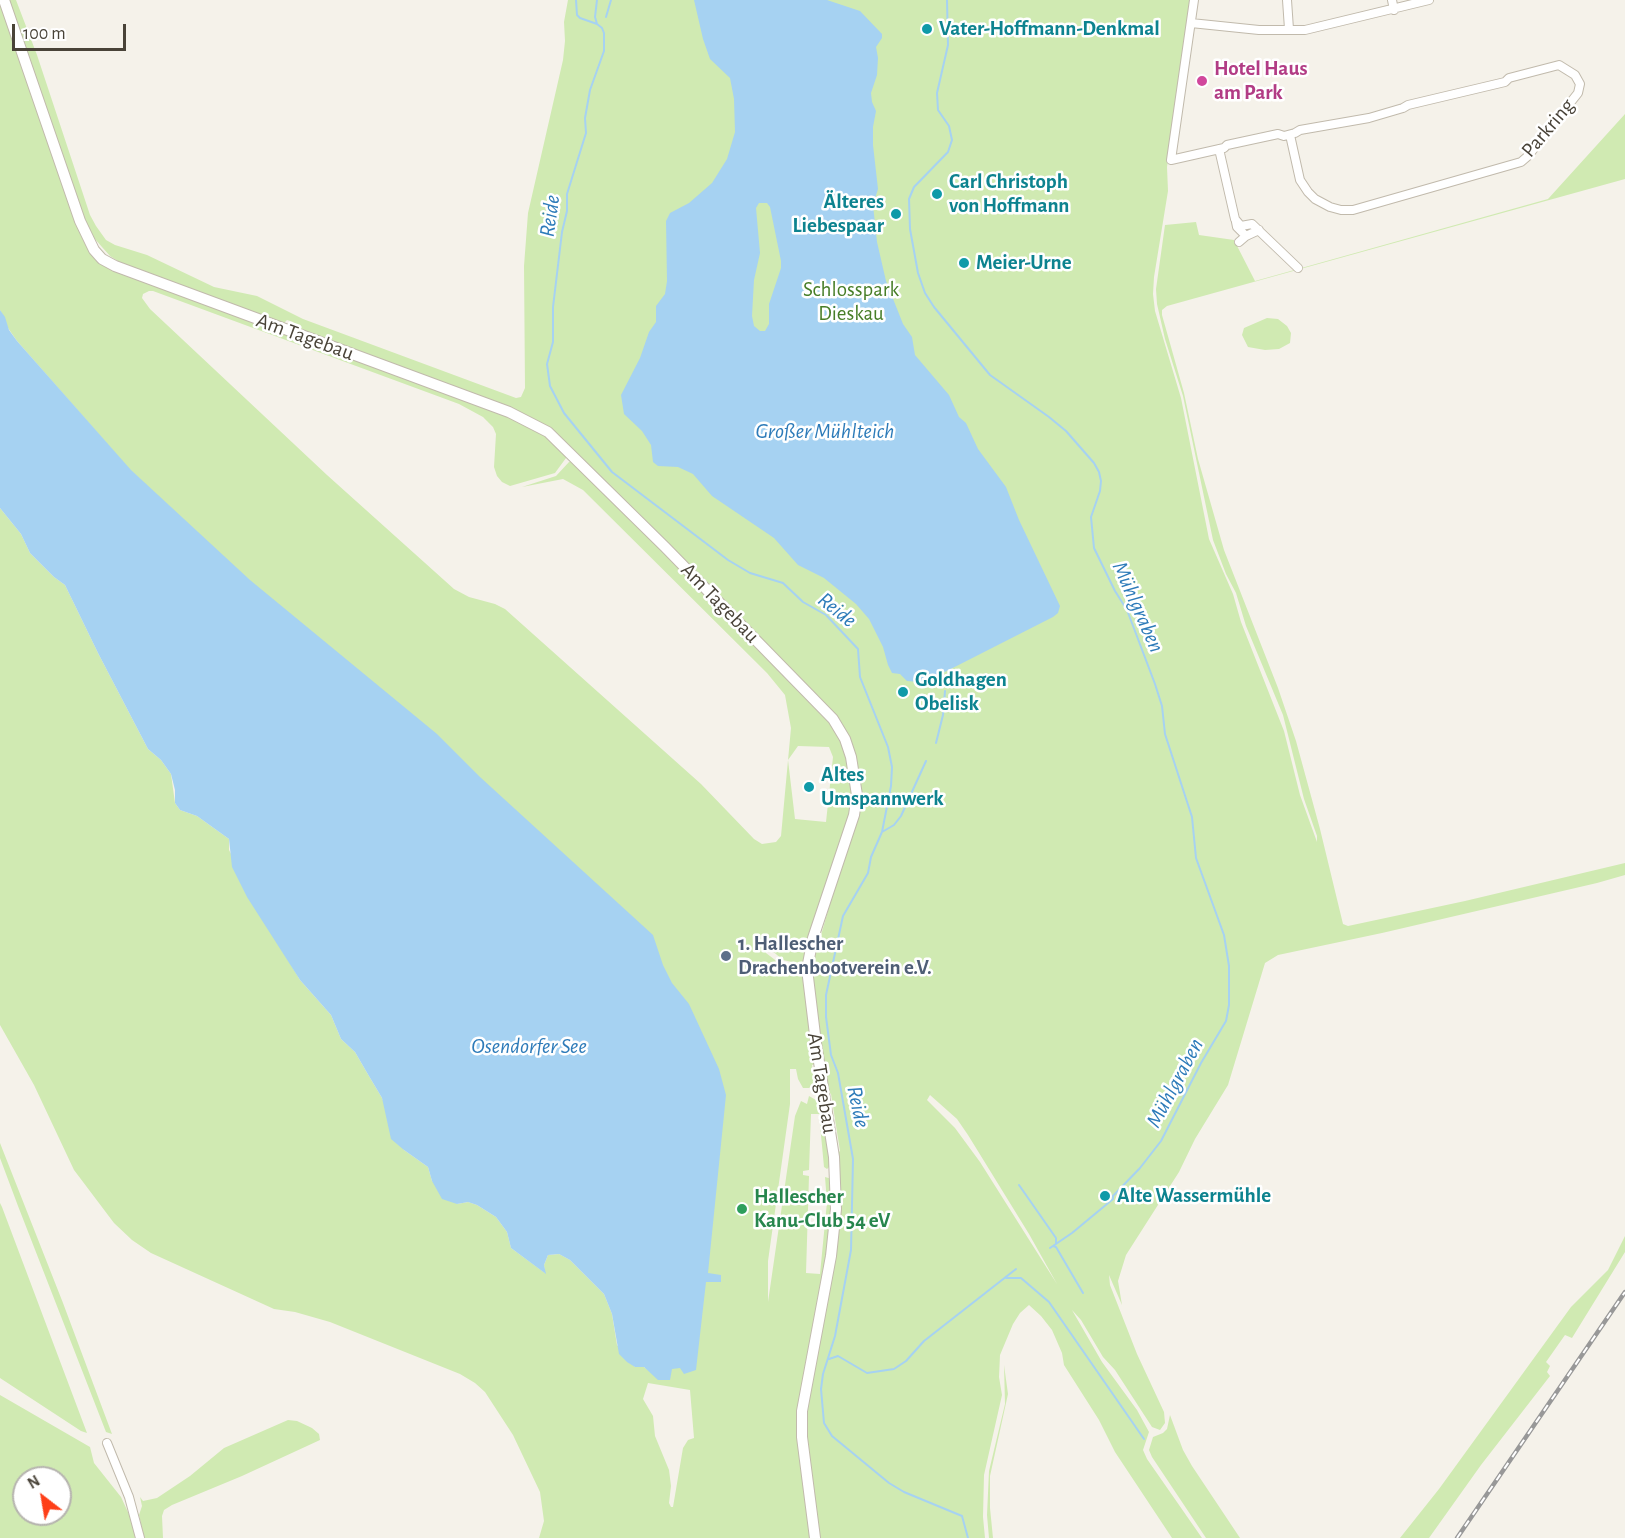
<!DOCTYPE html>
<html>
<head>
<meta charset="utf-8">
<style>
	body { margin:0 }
	#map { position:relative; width:1625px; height:1538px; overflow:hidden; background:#f5f2ea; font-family:"Alegreya Sans",sans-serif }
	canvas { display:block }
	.north { position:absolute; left:12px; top:1466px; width:60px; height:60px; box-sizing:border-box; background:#fff; border:2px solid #b6b4af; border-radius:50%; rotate:329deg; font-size:16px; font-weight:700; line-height:24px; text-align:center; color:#494338 }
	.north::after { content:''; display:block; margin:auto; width:21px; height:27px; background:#fe3f18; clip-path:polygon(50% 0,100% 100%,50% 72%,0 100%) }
	.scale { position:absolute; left:12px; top:24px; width:114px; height:27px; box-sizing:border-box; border:3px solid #494338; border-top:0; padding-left:8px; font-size:18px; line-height:21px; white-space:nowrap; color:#494338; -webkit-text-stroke:4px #fff; paint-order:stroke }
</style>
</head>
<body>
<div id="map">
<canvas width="1625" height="1538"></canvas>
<div class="north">N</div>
<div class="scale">100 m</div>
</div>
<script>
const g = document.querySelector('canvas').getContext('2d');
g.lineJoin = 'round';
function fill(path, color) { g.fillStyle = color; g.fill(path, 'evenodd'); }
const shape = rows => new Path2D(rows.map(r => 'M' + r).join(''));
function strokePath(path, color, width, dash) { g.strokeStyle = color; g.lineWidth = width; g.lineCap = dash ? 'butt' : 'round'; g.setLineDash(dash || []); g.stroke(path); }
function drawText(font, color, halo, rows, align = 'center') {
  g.font = font + ' "Alegreya Sans",sans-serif'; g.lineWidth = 5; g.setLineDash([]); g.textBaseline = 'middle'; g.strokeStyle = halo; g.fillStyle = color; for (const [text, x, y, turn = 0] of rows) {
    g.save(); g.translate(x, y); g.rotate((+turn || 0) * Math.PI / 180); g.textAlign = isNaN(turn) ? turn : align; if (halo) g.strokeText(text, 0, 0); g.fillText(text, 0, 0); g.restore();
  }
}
fill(shape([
	[8,0,16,0,37,55,90,215,96,226,106,240,115,245,147,255,214,287,257,296,303,319,516,398,521,397,525,388,524,266,528,213,563,60,565,41,564,22,568,0,1190,0,1167,167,1168,191,1154,277,1153,294,1155,311,1181,398,1209,539,1233,594,1241,622,1284,731,1300,795,1317,842,1317,836,1304,799,1283,715,1246,626,1236,593,1226,574,1213,540,1183,396,1165,339,1157,304,1156,289,1165,225,1196,222,1199,235,1234,240,1255,281,1548,199,1625,114,1625,179,1167,306,1162,310,1162,315,1184,393,1198,459,1224,550,1278,688,1296,741,1320,829,1343,924,1348,926,1465,901,1625,863,1625,875,1597,883,1382,933,1278,955,1265,963,1228,1085,1195,1139,1179,1172,1126,1255,1118,1281,1122,1305,1109,1275,1110,1285,1137,1354,1164,1412,1165,1423,1160,1430,1152,1427,1115,1370,1103,1357,1081,1320,1072,1310,1102,1362,1137,1410,1149,1432,1143,1450,1147,1459,1202,1538,1172,1538,1115,1452,1099,1420,1064,1365,1062,1353,1052,1330,1041,1316,1029,1305,1020,1313,1013,1324,1000,1355,999,1377,1002,1395,984,1475,983,1517,985,1538,819,1538,806,1432,806,1416,829,1282,836,1155,840,1151,831,1094,826,1090,811,970,861,796,837,718,559,438,295,328,293,322,287,320,283,324,121,263,110,256,94,238,85,222],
	[930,1095,957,1119,968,1135,1029,1234,1057,1284,980,1162,955,1128,927,1100],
	[0,2,95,255,508,416,541,432,567,454,566,458,555,473,510,486,502,482,497,476,494,467,496,434,493,427,483,417,459,404,153,291,149,291,143,294,142,298,150,309,327,475,454,589,469,597,495,604,505,609,701,784,754,839,762,844,776,842,781,836,791,728,785,695,767,673,583,490,563,479,522,487,556,476,569,462,575,462,831,725,841,739,845,752,853,801,805,965,783,960,764,944,766,953,783,966,804,971,815,1064,812,1065,815,1083,809,1088,803,1088,798,1079,796,1069,790,1069,790,1104,768,1261,768,1302,795,1116,801,1101,807,1104,809,1096,821,1103,830,1166,827,1169,824,1167,819,1114,811,1114,809,1170,803,1171,803,1175,809,1176,806,1273,820,1274,827,1202,825,1177,832,1179,831,1227,804,1371,811,1538,539,1538,544,1521,540,1492,513,1435,485,1392,475,1383,460,1374,330,1322,295,1312,274,1309,151,1253,132,1240,114,1223,74,1170,34,1085,0,1025,0,508,21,534,30,553,54,577,65,585,98,653,148,749,161,760,171,774,175,803,180,810,197,816,229,839,229,850,275,938,300,980,331,1015,341,1039,355,1052,366,1071,382,1098,404,1150,428,1167,432,1181,457,1204,468,1202,477,1205,496,1217,507,1232,511,1248,545,1273,544,1265,548,1255,559,1254,570,1260,604,1294,612,1314,617,1345,635,1367,644,1367,652,1373,592,882,228,562,129,469,17,341,8,328,0,310],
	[798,746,829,747,833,757,826,822,795,819,788,760],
	[648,1383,690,1390,694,1438,688,1440,683,1448,673,1507,671,1507,669,1503,671,1486,669,1470,655,1436,653,1416,643,1399],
	[1267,318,1278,319,1287,326,1291,333,1290,343,1279,349,1265,350,1248,347,1242,335,1244,328],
	[0,1143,63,1303,112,1434,106,1432,18,1206,0,1158],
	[0,1203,2,1207,87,1433,81,1431,0,1378],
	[1625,1236,1625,1252,1572,1338,1565,1335,1546,1362,1550,1366,1547,1372,1550,1376,1481,1465,1429,1538,1400,1538,1439,1489,1571,1307,1608,1270],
	[1004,1365,1008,1394,990,1476,990,1508,993,1538,989,1538,987,1515,989,1471,1005,1404],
	[0,1395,90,1447,94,1463,121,1497,133,1523,135,1538,0,1538],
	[24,1478,60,1478,60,1514,24,1514],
	[1170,1415,1183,1450,1192,1466,1240,1538,1206,1538,1152,1457,1149,1450,1153,1437,1163,1433,1167,1429],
	[288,1420,297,1421,312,1428,319,1434,320,1440,242,1476,172,1505,164,1510,162,1516,163,1538,144,1538,139,1515,142,1506,140,1497,143,1501,157,1498,190,1476,224,1448]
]), '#d0eab2');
fill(shape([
	[694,0,827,0,860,11,882,34,882,38,876,47,878,58,877,75,871,93,872,102,876,111,873,127,873,145,878,189,873,205,877,242,886,281,903,324,912,337,915,355,949,395,959,417,966,423,978,449,1006,487,1019,520,1060,606,1058,613,1053,617,933,678,919,682,907,681,900,674,892,673,888,665,883,647,869,619,856,604,824,578,798,565,774,538,712,496,693,474,678,467,658,466,653,462,651,445,642,431,624,414,621,395,640,358,649,332,656,322,656,306,665,294,667,281,666,221,670,213,689,203,712,183,727,159,735,132,734,99,730,78,710,59,703,39],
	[759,203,767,203,770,207,781,261,781,268,769,304,769,324,765,331,760,331,754,326,752,316,754,280,760,253,756,208],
	[0,310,5,317,9,330,17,341,131,470,250,580,437,734,480,777,653,935,663,965,672,983,689,1004,719,1069,726,1095,708,1273,721,1275,721,1282,706,1282,696,1370,684,1374,680,1368,672,1369,670,1380,658,1380,644,1367,635,1367,627,1362,619,1354,612,1314,604,1294,570,1260,559,1254,548,1255,544,1265,546,1274,511,1248,507,1232,496,1217,477,1205,468,1202,457,1204,442,1199,432,1181,428,1167,404,1150,391,1139,382,1098,366,1071,355,1052,341,1039,331,1015,300,980,247,897,232,867,229,839,197,816,180,810,175,803,175,790,171,774,161,760,148,749,98,653,65,585,54,577,30,553,21,534,0,508]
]), '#a6d2f2');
strokePath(shape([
	[576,0,577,15,580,18,597,24,602,28,604,33,604,51,590,90,585,118,586,133,567,194,567,211,562,232,553,307,553,342,547,364,550,386,564,413,612,472,728,560,750,573,783,583,803,602,826,615,858,649,860,677,888,747,892,767,891,786,882,832,871,857,868,873,843,916,826,995,826,1017,831,1055,838,1073,853,1159,851,1250,835,1336,823,1374,821,1389,824,1423,832,1436,889,1483,904,1492,962,1516,968,1538],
	[947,0,948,45,937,93,938,110,949,126,952,140,948,152,914,187,909,199,910,229,918,273,925,293,934,307,990,375,1049,417,1066,431,1094,463,1099,472,1101,481,1100,491,1091,517,1094,548,1115,591,1127,610,1155,684,1162,706,1165,734,1192,817,1196,858,1224,935,1229,966,1229,1005,1226,1021,1201,1063,1161,1141,1140,1168,1113,1196,1113,1199,1072,1233,1050,1248],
	[606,17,611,0],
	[597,24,595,17,597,0],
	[936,743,943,715,945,691],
	[882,832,894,825,901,816,926,761],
	[1019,1185,1056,1238,1056,1244],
	[1053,1246,1056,1247,1083,1293],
	[1006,1278,1021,1278,1049,1302,1144,1439],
	[829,1359,838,1356,867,1373,894,1369,906,1361,924,1341,1016,1269]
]), '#a6d2f2', 2);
const minor = shape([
	[1194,0,1171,160,1224,148,1227,145,1278,134,1284,136,1295,133,1300,130,1369,118,1403,108,1408,105,1505,82,1509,78,1559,65,1575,75,1580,84,1578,93,1528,156,1521,162,1353,210,1341,210,1330,207,1315,199,1308,192,1300,180,1290,135],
	[1287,0,1289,29],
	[1392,0,1394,10],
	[1191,23,1259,30,1305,30,1429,0],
	[1219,149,1235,219,1241,226,1252,224,1298,268],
	[1236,222,1237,227,1246,236,1259,230],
	[1239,242,1246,236],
	[107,1443,129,1497,140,1538]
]);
const tertiary = shape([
	[4,0,80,221,94,250,102,259,115,266,509,412,548,432,665,547,833,719,845,739,851,757,857,795,854,815,813,938,807,969,816,1043,834,1157,836,1209,831,1256,802,1411,802,1437,815,1538]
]);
strokePath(minor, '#c1baac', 10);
strokePath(tertiary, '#c1baac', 12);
strokePath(minor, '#fff', 8);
strokePath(tertiary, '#fff', 10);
const rail = shape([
	[1457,1538,1625,1292]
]);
strokePath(rail, '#989898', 4.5);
strokePath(rail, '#fff', 2, [7]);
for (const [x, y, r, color] of [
	[927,29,6,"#0f9aa8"],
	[1202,81,6,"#d1479c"],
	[937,194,6,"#0f9aa8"],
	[896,214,6,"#0f9aa8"],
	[964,263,6,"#0f9aa8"],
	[903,692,6,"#0f9aa8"],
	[809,787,6,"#0f9aa8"],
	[726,956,6,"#5c6f8a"],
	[1105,1196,6,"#0f9aa8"],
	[742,1209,6,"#2e9e5b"]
]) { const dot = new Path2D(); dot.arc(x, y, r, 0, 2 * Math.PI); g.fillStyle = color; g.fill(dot); strokePath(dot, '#fff', 2); }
drawText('bold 21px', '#0d838f', '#fff', [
	["Vater-Hoffmann-Denkmal",939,29],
	["Carl Christoph",949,182],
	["von Hoffmann",949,206],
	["Älteres",884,202,"right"],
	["Liebespaar",884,226,"right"],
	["Meier-Urne",976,263],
	["Goldhagen",915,680],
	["Obelisk",915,704],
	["Altes",821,775],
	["Umspannwerk",821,799],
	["Alte Wassermühle",1117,1196]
], 'left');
drawText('bold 21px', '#b23c85', '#fff', [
	["Hotel Haus",1214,69],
	["am Park",1214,93]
], 'left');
drawText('21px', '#494338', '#fff', [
	["Parkring",1548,128,-50],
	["Am Tagebau",305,337,20],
	["Am Tagebau",720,603,46],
	["Am Tagebau",822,1083,81]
]);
drawText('21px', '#477e28', '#fff', [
	["Schlosspark",851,290],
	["Dieskau",851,314]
]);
drawText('bold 21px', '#4e5e75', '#fff', [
	["1. Hallescher",738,944],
	["Drachenbootverein e.V.",738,968]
], 'left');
drawText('bold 21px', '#27864d', '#fff', [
	["Hallescher",754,1197],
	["Kanu-Club 54 eV",754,1221]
], 'left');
drawText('italic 22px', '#2d7bb9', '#fff', [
	["Reide",550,216,-82],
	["Großer Mühlteich",825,431],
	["Mühlgraben",1138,607,66],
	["Reide",837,610,39],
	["Osendorfer See",529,1046],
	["Mühlgraben",1175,1083,-62],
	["Reide",858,1107,78]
]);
</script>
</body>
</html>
